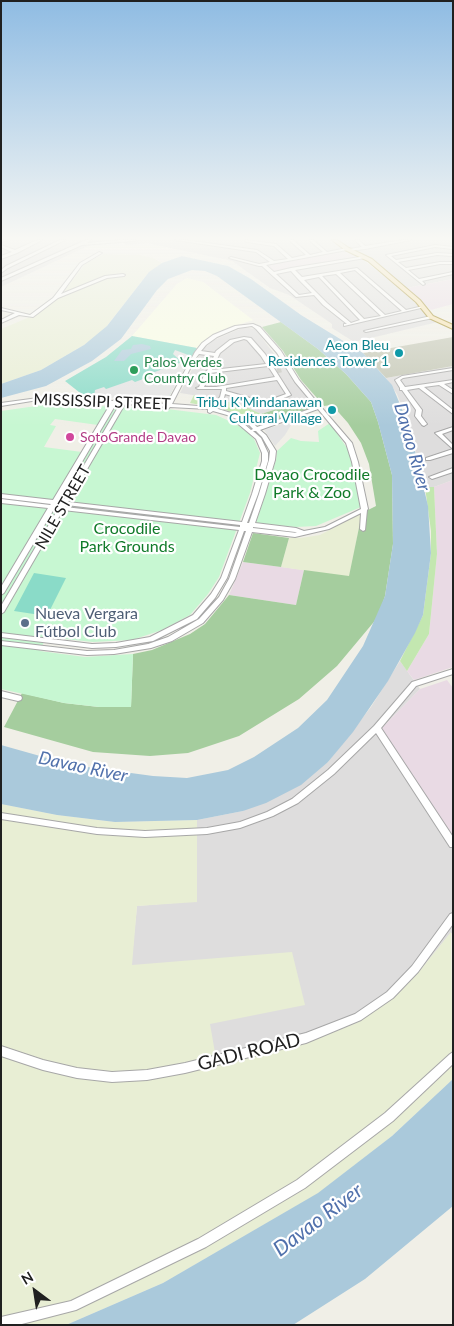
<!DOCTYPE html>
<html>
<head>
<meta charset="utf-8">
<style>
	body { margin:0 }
	#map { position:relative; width:454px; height:1326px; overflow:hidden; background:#f0efe7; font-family:Lato,sans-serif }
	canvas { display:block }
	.frame { position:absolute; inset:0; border:2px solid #202020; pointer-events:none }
	.north { position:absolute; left:10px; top:1266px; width:50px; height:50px; -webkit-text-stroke:4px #fff; paint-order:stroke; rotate:329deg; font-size:14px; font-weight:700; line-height:20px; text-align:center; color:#202020 }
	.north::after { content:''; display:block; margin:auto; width:18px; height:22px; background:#202020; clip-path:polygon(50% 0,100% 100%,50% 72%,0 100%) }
</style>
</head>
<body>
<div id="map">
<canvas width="454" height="1326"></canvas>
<div class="frame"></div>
<div class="north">N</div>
</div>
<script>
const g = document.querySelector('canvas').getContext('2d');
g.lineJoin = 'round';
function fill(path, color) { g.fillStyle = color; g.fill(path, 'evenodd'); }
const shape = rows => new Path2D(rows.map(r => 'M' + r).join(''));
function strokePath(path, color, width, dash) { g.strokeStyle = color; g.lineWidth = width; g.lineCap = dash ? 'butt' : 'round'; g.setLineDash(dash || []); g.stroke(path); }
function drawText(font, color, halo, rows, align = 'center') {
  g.font = font + ' Lato,sans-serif'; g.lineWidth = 4.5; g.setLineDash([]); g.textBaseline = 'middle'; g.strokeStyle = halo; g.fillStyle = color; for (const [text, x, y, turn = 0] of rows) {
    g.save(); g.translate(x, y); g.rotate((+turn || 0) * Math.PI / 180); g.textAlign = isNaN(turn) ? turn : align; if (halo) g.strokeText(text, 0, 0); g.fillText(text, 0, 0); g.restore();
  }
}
fill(shape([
	[1,240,332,240,345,251,266,264,273,271,360,257,407,294,428,316,438,322,354,342,332,328,332,324,319,315,289,295,270,288,232,261,147,243,126,245,124,242,90,245,1,287],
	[338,240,453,240,453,279,407,288,369,256,349,249],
	[244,327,255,329,309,399,261,414,224,400,180,393,202,350,214,340],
	[453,366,453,480,434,487,425,487,407,420,397,394,386,378],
	[400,661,420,689,381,729,453,838,453,934,451,933,418,973,395,997,354,1024,301,1045,216,1064,209,1024,131,966,137,906,197,901,197,820,243,811,328,762,371,707]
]), '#dedddd');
fill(shape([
	[345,251,360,257,273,271,266,264],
	[453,279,453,304,431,310,407,288],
	[453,480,453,667,414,680,407,671,429,634,437,554,434,487],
	[243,562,304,570,296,605,229,595],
	[447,680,453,688,453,838,381,729,420,689]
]), '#e9dae4');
fill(shape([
	[187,278,203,282,253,320,222,330,197,348,132,336,177,284]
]), '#fafee3');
fill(shape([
	[453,337,453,366,386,378,363,353]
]), '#c2c5b3');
fill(shape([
	[104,254,141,255,153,258,162,263,145,277,103,331,84,345,41,370,1,384,1,329,37,314,60,296,86,263],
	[362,513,349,577,281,567,289,538,301,538,320,535],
	[1,804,57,815,115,822,197,820,197,902,137,906,132,965,292,952,305,1005,210,1024,217,1064,301,1045,354,1024,395,997,418,973,451,932,453,1079,392,1136,319,1193,163,1283,66,1325,1,1325]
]), '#e8eed4');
fill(shape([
	[194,395,239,404,261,414,270,422,258,426,248,418,223,409,190,403],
	[425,487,434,487,437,554,429,634,407,671,400,661,423,615,431,553,431,531]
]), '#c3e7b0');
fill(shape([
	[281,322,318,349,346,374,371,402,378,422,392,475,393,544,385,596,378,617,337,666,299,699,239,736,188,753,150,756,93,752,4,727,22,693,64,703,99,707,131,707,133,654,152,650,190,634,205,624,229,595,296,605,304,570,349,576,362,513,376,506,369,464,361,443,348,423,332,405,324,406,301,380,283,351,262,327],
	[309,399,315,407,270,422,261,414],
	[253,533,289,538,281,567,243,562]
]), '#a5cd9e');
fill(shape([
	[50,404,167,409,216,415,236,424,247,432,254,439,260,453,250,493,219,577,208,594,190,615,162,630,132,640,93,642,46,637,40,651,85,657,133,654,131,707,99,707,64,703,1,689,1,411],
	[55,419,98,425,82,452,44,447,56,426,50,425],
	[330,423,349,451,361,507,316,526,296,527,256,523,276,460,277,451,291,438,301,441,319,442,318,431]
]), '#c7f7d2');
fill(shape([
	[132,336,197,348,178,378,168,398,162,401,84,396,65,381,106,357],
	[34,573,66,578,47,616,14,611]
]), '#8adbc8');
fill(shape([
	[175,350,191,356,168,398,162,401,94,397,95,390,104,387,106,389,132,380,135,382,154,375,152,373,182,362,173,354],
	[294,420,285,435,275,446,264,430]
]), '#e4e4e4');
fill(shape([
	[182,256,228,266,251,279,301,315,363,353,392,385,409,426,428,506,431,553,423,615,415,633,388,681,353,732,328,762,301,785,266,803,243,811,197,820,155,821,115,822,57,815,1,804,1,745,72,765,153,776,187,778,228,770,254,757,298,728,327,700,363,646,385,596,393,544,392,475,378,422,371,402,346,374,318,349,217,276,205,271,192,270,168,279,157,290,121,339,92,361,46,386,1,398,1,384,41,370,84,345,107,326,149,272,162,263],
	[142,344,150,346,151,349,131,354,124,361,114,361,122,350,131,349,133,345],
	[453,1079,453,1206,365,1279,293,1325,66,1325,163,1283,318,1193,392,1136]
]), '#aac9db');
strokePath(shape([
	[277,371,282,370]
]), '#c6c6bf', 4.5, [4.5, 2.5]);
const minor = shape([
	[1,240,8,240,1,242,1,240],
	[37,240,42,240,17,253,1,259,1,256,12,252,1,247,1,245,15,250,37,240],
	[60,240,65,240,8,268,1,273,1,270,6,266,60,240],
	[86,240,91,240,87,243,119,240,136,240,134,241,82,245,1,281,1,278,86,240],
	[175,240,185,240,257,250,274,261,288,259,274,246,247,242,245,241,246,240,276,244,292,258,306,255,289,240,293,240,310,255,323,252,309,240,313,240,327,252,347,248,349,249,362,247,355,240,359,240,365,246,402,240,411,240,365,249,349,251,347,250,266,265,274,272,291,268,366,256,366,258,365,258,295,270,302,277,357,268,406,310,423,306,425,307,344,326,344,324,347,324,323,305,314,295,296,297,262,266,259,266,229,258,231,257,259,264,270,262,256,252,175,240],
	[355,270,402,311,385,315,340,273,355,270],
	[291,271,299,280,312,293,299,295,276,274,291,271],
	[336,274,381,316,364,319,322,276,336,274],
	[319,277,360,320,351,323,327,303,304,280,319,277],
	[435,245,453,247,453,249,435,247,391,256,396,260,437,253,453,254,453,256,437,255,398,262,406,268,440,262,453,262,453,264,440,264,408,270,419,279,453,272,453,274,422,281,425,284,423,285,386,255,435,245],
	[99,252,102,253,82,265,61,294,105,276,123,274,125,275,124,276,107,278,58,298,33,317,19,315,1,323,1,320,15,313,1,310,1,308,30,315,53,298,80,263,99,252],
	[431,316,433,317,433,318,366,332,364,331,431,316],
	[253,324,260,327,281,351,299,380,320,406,322,406,322,408,352,443,358,462,368,509,367,510,365,530,363,531,360,529,361,513,329,529,295,537,252,532,235,579,223,600,203,623,172,641,151,648,114,654,87,655,1,645,1,641,87,651,114,650,148,644,168,637,199,619,219,597,229,579,246,531,244,531,227,578,215,598,197,619,153,641,116,647,92,648,1,637,1,633,92,644,116,643,150,637,193,615,211,594,221,578,239,530,63,510,4,612,1,614,1,606,58,509,54,509,4,593,1,595,1,587,48,508,1,503,1,499,50,505,51,504,1,498,1,494,53,500,111,403,65,400,38,400,1,406,1,403,38,398,65,398,113,401,115,399,121,401,124,399,126,401,167,404,195,352,202,343,213,335,235,326,253,324],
	[252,326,256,329,277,353,295,382,316,407,257,427,253,423,231,413,215,408,224,398,225,394,264,406,291,395,265,354,251,338,244,337,230,340,216,351,215,353,201,351,206,345,217,337,238,328,252,326],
	[244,339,247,340,261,356,266,364,212,370,220,353,234,342,244,339],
	[199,354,214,356,207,371,205,372,205,373,199,387,196,388,198,389,222,389,220,397,211,407,172,404,195,359,199,354],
	[268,366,275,377,216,387,204,387,210,373,268,366],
	[277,380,286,394,264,402,226,391,226,388,277,380],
	[116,404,120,404,63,501,59,501,116,404],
	[125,404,166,407,168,409,170,407,208,409,208,412,210,413,213,411,227,415,239,420,236,422,237,423,256,439,262,453,262,461,252,494,242,522,68,502,125,404],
	[318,409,346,443,352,462,361,509,325,527,304,531,296,528,255,523,265,494,275,460,276,451,266,435,260,430,318,409],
	[242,422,249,425,253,429,251,430,242,422],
	[253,431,256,431,262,437,270,451,269,460,259,494,249,523,247,523,258,494,268,461,268,453,261,438,253,431],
	[66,505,240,525,240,527,65,507,66,505],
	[253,527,295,532,297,533,253,528,253,527],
	[453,368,453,370,403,378,400,380,405,387,453,380,453,382,444,384,453,390,453,394,439,385,424,387,453,410,453,414,419,388,407,390,422,410,421,416,427,424,424,426,422,425,415,416,416,410,402,390,400,390,400,388,395,380,402,376,453,368],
	[453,427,453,430,442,434,453,445,453,453,430,460,426,460,426,458,453,449,435,433,453,427],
	[453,468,453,472,432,479,429,477,453,468],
	[453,669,453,674,416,686,381,728,453,837,453,847,450,847,376,733,334,774,298,803,273,816,240,828,207,834,145,837,97,834,1,819,1,813,97,828,145,831,207,828,240,822,267,812,292,799,328,770,374,726,412,682,453,669],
	[1,691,21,696,22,698,21,700,18,701,1,697,1,691],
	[453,913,453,924,418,972,393,998,361,1020,306,1043,185,1073,147,1080,112,1082,77,1078,43,1070,1,1056,1,1046,43,1060,77,1068,112,1072,147,1070,185,1063,306,1033,355,1014,387,992,412,966,450,914,453,913],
	[453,1052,453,1064,393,1121,305,1188,206,1247,76,1310,18,1325,1,1325,1,1317,71,1301,198,1239,297,1180,385,1113,450,1054,453,1052]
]);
const major = shape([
	[332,240,337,240,349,248,372,259,420,300,433,316,453,325,453,329,429,318,416,302,368,261,345,250,332,240]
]);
strokePath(minor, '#a7a7a7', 2);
strokePath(major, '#957b08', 2);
fill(minor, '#fff');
fill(major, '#f7e0a5');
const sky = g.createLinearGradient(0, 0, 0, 426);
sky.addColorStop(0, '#8fbce3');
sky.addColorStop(0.56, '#f8f8f4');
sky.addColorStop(1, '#f8f8f400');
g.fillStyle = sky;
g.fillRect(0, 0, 454, 426);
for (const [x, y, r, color] of [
	[399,353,5,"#0f9aa8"],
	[134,370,5,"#2e9e5b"],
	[332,410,5,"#0f9aa8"],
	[70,437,5,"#d1479c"],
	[25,623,5,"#5c6f8a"]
]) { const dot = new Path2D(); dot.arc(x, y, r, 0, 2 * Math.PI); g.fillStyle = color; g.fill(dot); strokePath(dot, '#fff', 2); }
drawText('14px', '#0d838f', '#fff', [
	["Aeon Bleu",389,345],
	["Residences Tower 1",389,361],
	["Tribu K'Mindanawan",322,402],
	["Cultural Village",322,418]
], 'right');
drawText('14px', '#27864d', '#fff', [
	["Palos Verdes",144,362],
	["Country Club",144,378]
], 'left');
drawText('14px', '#b23c85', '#fff', [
	["SotoGrande Davao",80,437]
], 'left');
drawText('16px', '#202020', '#fff', [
	["MISSISSIPI STREET",102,402,2],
	["NILE STREET",63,507,-60]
]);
drawText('16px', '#117b2a', '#fff', [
	["Davao Crocodile",312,475],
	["Park & Zoo",312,493],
	["Crocodile",127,529],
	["Park Grounds",127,547]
]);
drawText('16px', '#4e5e75', '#fff', [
	["Nueva Vergara",35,614],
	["Fútbol Club",35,632]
], 'left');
drawText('italic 18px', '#5171ac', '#fff', [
	["Davao River",412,447,74],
	["Davao River",83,767,12]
]);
drawText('19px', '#202020', '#fff', [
	["GADI ROAD",249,1052,-14]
]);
drawText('italic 21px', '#5171ac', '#fff', [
	["Davao River",318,1220,-37]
]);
</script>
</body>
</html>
